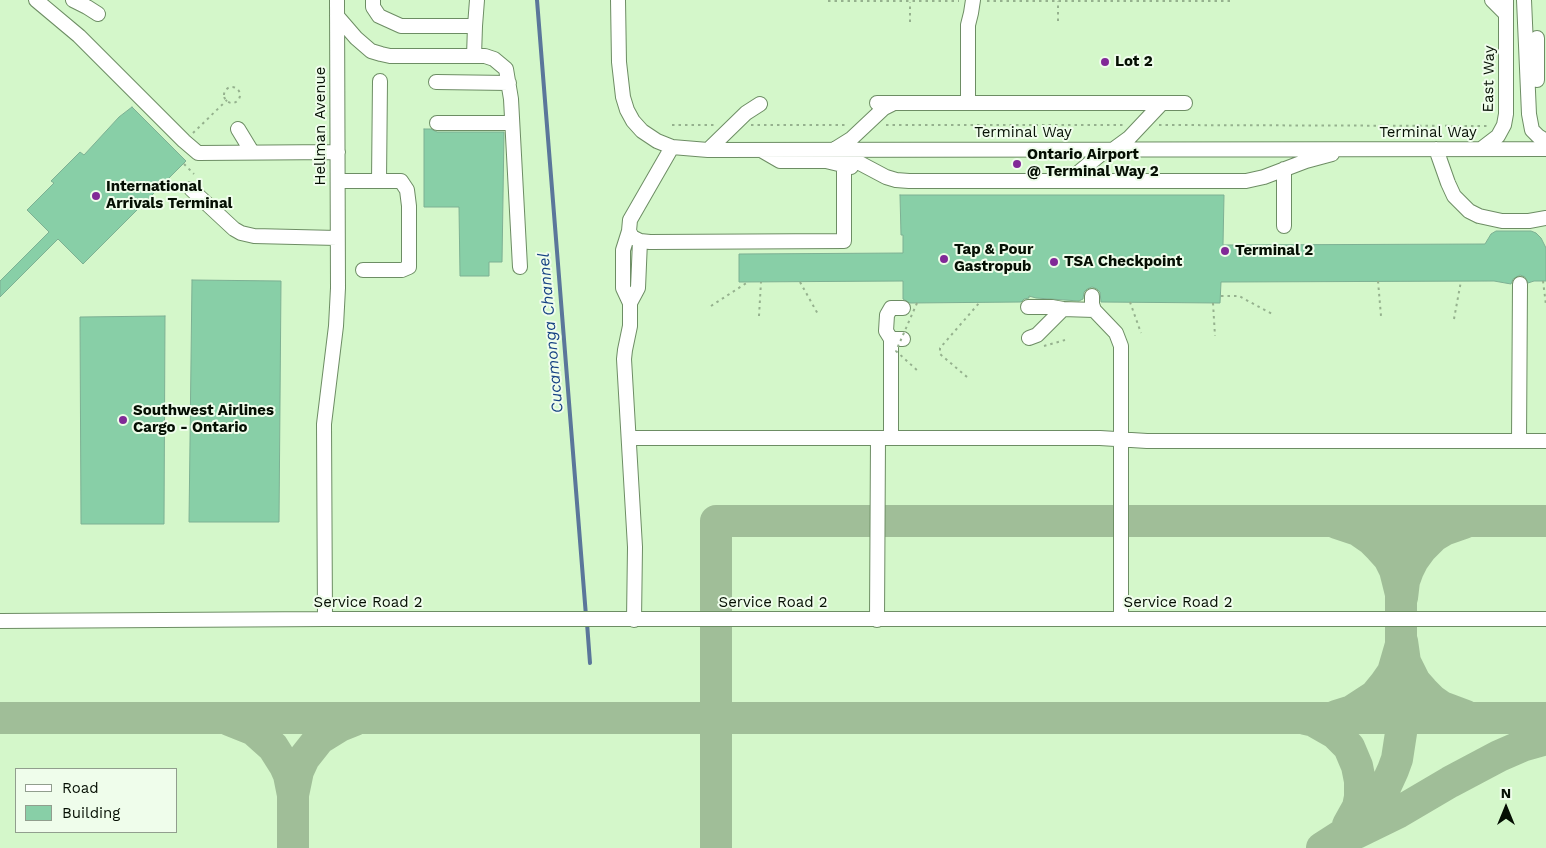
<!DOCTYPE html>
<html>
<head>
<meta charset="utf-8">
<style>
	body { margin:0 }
	#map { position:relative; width:1546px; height:848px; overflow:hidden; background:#d4f7ca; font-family:"Work Sans",sans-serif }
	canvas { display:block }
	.legend { position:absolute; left:15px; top:768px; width:162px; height:65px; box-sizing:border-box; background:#effdeb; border:1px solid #919e8e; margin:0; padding:6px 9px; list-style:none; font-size:15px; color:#050f03 }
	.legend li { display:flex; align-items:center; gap:10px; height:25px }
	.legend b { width:25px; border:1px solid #919e8e }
	.north { position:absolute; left:1481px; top:783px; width:50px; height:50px; -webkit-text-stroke:4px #effdeb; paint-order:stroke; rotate:0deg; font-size:14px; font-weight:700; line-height:20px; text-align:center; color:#050f03 }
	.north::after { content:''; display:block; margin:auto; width:18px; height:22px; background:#050f03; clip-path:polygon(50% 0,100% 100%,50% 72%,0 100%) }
</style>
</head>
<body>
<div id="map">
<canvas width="1546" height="848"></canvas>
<ul class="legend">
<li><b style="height:6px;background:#fff"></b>Road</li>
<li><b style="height:14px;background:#88cfa7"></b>Building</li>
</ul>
<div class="north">N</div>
</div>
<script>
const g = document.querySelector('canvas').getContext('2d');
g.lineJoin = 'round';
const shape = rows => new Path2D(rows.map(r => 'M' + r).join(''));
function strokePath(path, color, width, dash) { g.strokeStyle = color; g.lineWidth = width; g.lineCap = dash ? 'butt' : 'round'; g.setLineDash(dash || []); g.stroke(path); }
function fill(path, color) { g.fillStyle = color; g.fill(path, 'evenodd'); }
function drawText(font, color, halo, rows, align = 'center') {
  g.font = font + ' "Work Sans",sans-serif'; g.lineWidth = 4; g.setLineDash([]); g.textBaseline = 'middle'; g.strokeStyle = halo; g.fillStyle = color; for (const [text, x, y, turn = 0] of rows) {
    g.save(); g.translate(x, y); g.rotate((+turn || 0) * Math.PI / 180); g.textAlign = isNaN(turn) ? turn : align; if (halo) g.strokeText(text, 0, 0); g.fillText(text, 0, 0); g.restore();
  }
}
strokePath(shape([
	[537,0,586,616],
	[587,623,590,663]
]), '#5a769a', 4);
strokePath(shape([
	[1337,523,1358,530,1371,539,1380,548,1389,558,1395,570,1402,598,1404,581,1408,570,1413,560,1421,549,1434,536,1444,530,1464,523],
	[1336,716,1352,711,1375,696,1384,685,1393,672,1402,641,1405,662,1415,682,1423,691,1432,700,1442,707,1466,716],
	[0,718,1546,718],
	[1305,719,1314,721,1335,733,1349,747,1357,766,1360,781,1360,797,1358,807,1348,825],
	[229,720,254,730,273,747,285,766,289,775,293,795],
	[1356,833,1399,812,1450,782,1499,756,1522,746,1546,739],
	[293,848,293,795,298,771,304,758,319,739,340,726,355,720],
	[716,848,716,521,1546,521],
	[1322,848,1350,830,1367,815,1382,794,1393,770,1397,759,1401,733,1401,521]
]), '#a0be98', 32);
const building = shape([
	[132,107,186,161,83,264,58,239,0,297,0,281,49,232,27,210,54,183,51,181,80,152,84,155,119,117,132,107],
	[424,129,431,129,437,132,504,132,502,262,489,262,489,276,460,276,459,207,424,207,424,129],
	[900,195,1224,195,1223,245,1485,244,1491,234,1496,231,1531,231,1536,233,1541,238,1546,248,1546,281,1534,281,1528,283,1525,277,1520,275,1513,279,1511,284,1494,281,1221,282,1220,303,1101,302,1100,292,1097,289,1092,287,1087,289,1084,292,1083,299,1079,301,1036,298,1029,296,1029,298,1024,299,1021,302,910,303,903,299,903,281,739,282,739,254,903,253,903,235,901,235,900,195],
	[192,280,281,281,279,522,189,522,192,280],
	[165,316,164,524,81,524,80,317,165,316]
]);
fill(building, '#88cfa7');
strokePath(building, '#7db093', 1);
const minor = shape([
	[36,0,79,36,184,141,198,153,338,152],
	[73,0,87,7,98,14],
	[373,0,373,7,379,16,401,26,475,26],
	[618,0,619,62,623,97,627,110,633,121,642,131,657,141,672,147,708,150,1546,149],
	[1492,0,1506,14],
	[1524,0,1529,114,1532,130,1538,136,1546,141],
	[337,16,356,38,371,51,381,54,390,56,485,56,494,59,506,69,511,99,520,267],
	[474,56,475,26,477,0],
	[1537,80,1537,38],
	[436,82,509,83],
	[877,103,1185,103],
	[968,103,968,25,971,13,973,0],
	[437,123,512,123],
	[238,129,252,152],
	[672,147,630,220,629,231,632,237,640,241,650,242,844,241,844,165],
	[835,149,851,139,884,108,892,104],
	[1436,149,1448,183,1454,196,1469,211,1479,216,1502,221,1529,221,1546,218],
	[1481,149,1498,136,1504,125,1506,114,1506,0],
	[708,150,746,113,760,104],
	[761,150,780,161,826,161,851,167],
	[837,151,886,177,896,180,909,181,1246,181,1264,177,1306,161,1332,154],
	[1284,169,1284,226],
	[1066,179,1078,173,1101,154,1114,149,1129,138,1162,103],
	[338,181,379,181,380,81],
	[191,189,234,229,241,233,254,236,337,238],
	[629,231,623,250,623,288,630,303,638,288,640,241],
	[363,270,402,270,409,267,409,206,407,190,401,181,379,181],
	[1092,296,1092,304,1094,310,1116,333,1121,346,1121,619],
	[630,303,630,326,625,350,624,359,635,547,634,620],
	[1028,307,1052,307,1063,309,1094,310],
	[903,308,891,308,887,315,886,331,891,339,903,339],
	[1029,338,1037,335,1063,309],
	[629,438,1100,438,1147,441,1546,441],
	[891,438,891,339],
	[1519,441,1520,284],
	[325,619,324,424,336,326,338,288,337,0],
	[877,620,878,438],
	[0,621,325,619,1546,619]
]);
strokePath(minor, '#6d8d64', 16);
strokePath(shape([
	[828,1,959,1],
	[987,1,1233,1],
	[1058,21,1058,1],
	[910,22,910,2],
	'224 95a8 8 0 1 1 16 0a8 8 0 1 1-16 0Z',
	[672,125,714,125],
	[751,125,847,125],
	[886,125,1124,125],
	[1159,125,1489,126],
	[193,133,227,100],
	[184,164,194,174],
	[1378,281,1381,316],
	[1543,281,1546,305],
	[800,282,819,316],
	[1221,296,1239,296,1274,315],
	[1130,302,1141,333],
	[1213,303,1215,336],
	[711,306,748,282],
	[759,316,761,282],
	[1454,319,1461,281],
	[1044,346,1065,340],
	[967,377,940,354,940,348,980,302]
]), '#95b18e', 2, [2.5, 4]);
strokePath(minor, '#fff', 14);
strokePath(shape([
	[917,303,896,351,919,372]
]), '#95b18e', 2, [2.5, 4]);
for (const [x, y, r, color] of [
	[1105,62,5,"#812997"],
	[1017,164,5,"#812997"],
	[96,196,5,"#812997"],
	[1225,251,5,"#812997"],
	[944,259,5,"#812997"],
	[1054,262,5,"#812997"],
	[123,420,5,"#812997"]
]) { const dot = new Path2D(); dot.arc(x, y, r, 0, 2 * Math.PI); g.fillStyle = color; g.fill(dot); strokePath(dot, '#effdeb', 2); }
drawText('bold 15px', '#050f03', '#effdeb', [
	["Lot 2",1115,62],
	["Ontario Airport",1027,155],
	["@ Terminal Way 2",1027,172],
	["International",106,187],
	["Arrivals Terminal",106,204],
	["Tap & Pour",954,250],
	["Gastropub",954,267],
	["Terminal 2",1235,251],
	["TSA Checkpoint",1064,262],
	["Southwest Airlines",133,411],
	["Cargo - Ontario",133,428]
], 'left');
drawText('15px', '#050f03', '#effdeb', [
	["East Way",1489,79,-89],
	["Hellman Avenue",321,126,-90],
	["Terminal Way",1023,133],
	["Terminal Way",1428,133],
	["Service Road 2",368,603],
	["Service Road 2",773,603],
	["Service Road 2",1178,603]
]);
drawText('italic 16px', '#154183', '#effdeb', [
	["Cucamonga Channel",551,333,-95]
]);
</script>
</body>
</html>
